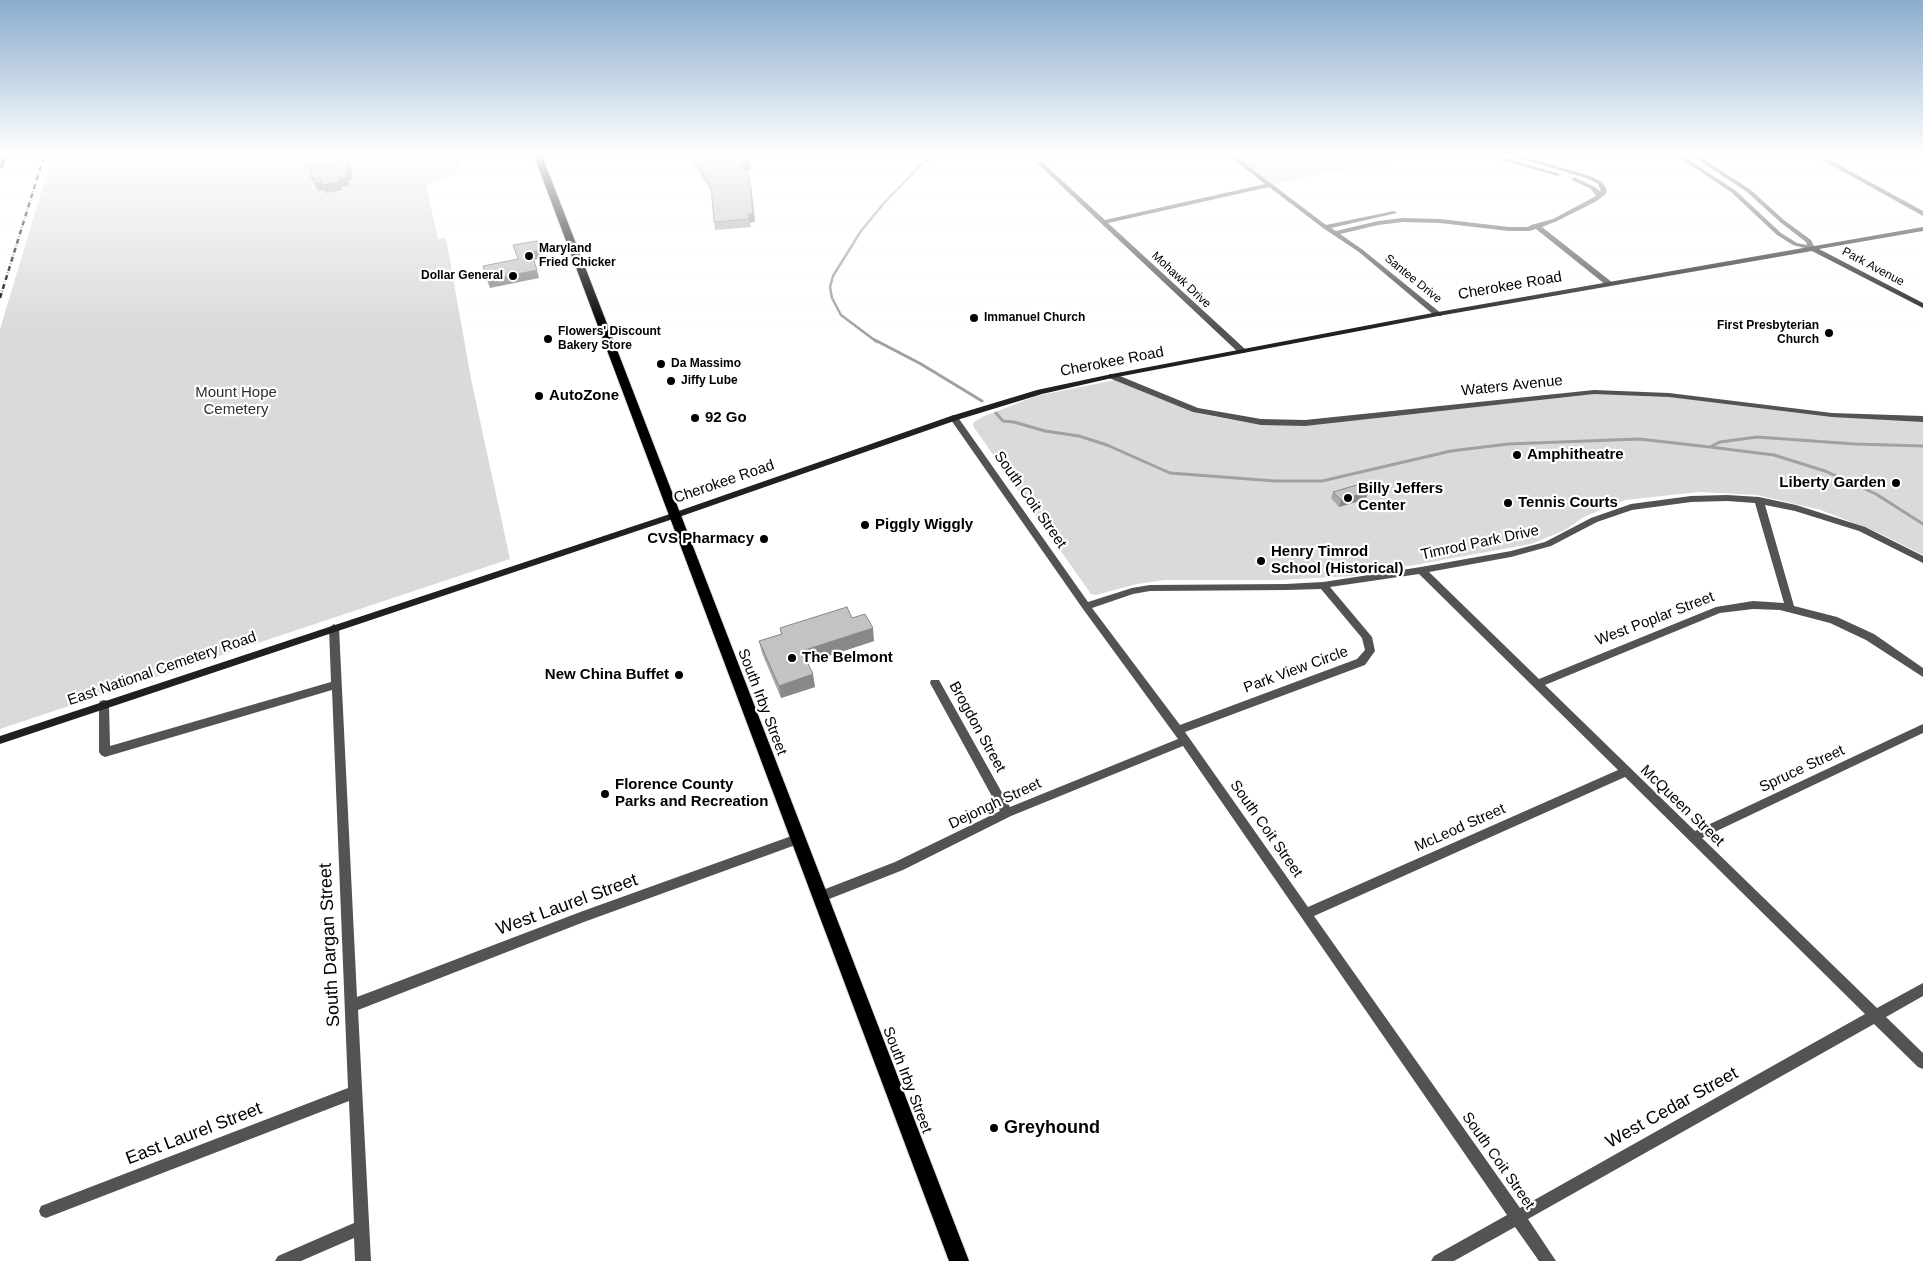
<!DOCTYPE html>
<html>
<head>
<meta charset="utf-8">
<style>
	body { margin:0 }
	canvas { display:block; background:#fff }
</style>
</head>
<body>
<canvas width="1923" height="1261"></canvas>
<script>
const g = document.querySelector('canvas').getContext('2d');
g.lineJoin = 'round';
function fill(path, color) { g.fillStyle = color; g.fill(path, 'evenodd'); }
const shape = rows => new Path2D(rows.map(r => 'M' + r).join(''));
function strokePath(path, color, width, dash) { g.strokeStyle = color; g.lineWidth = width; g.lineCap = dash ? 'butt' : 'round'; g.setLineDash(dash || []); g.stroke(path); }
function drawText(font, color, halo, rows, align = 'center') {
  g.font = font + ' Arial,sans-serif'; g.lineWidth = 4.5; g.setLineDash([]); g.textBaseline = 'middle'; g.strokeStyle = halo; g.fillStyle = color; for (const [text, x, y, turn = 0] of rows) {
    g.save(); g.translate(x, y); g.rotate((+turn || 0) * Math.PI / 180); g.textAlign = isNaN(turn) ? turn : align; if (halo) g.strokeText(text, 0, 0); g.fillText(text, 0, 0); g.restore();
  }
}
fill(shape([
	[53,153,457,153,461,166,458,172,426,185,438,239,446,238,471,379,510,559,0,729,0,329],
	[1228,153,1419,153,1269,185],
	[1115,380,1201,414,1250,423,1284,425,1567,395,1609,393,1666,396,1826,416,1923,419,1923,555,1879,533,1821,510,1757,495,1699,492,1625,500,1584,517,1565,530,1531,544,1353,576,1278,580,1165,580,1137,584,1096,595,1091,594,973,426,974,422,982,417,1036,396]
]), '#dadada');
strokePath(shape([
	[877,342,841,315,832,298,830,287,833,276,861,231,884,203,924,162,939,153]
]), '#a1a1a1', 2.5);
strokePath(shape([
	[875,340,921,364,982,401],
	[996,413,1003,421,1014,422,1045,431,1079,436,1107,445,1170,473,1275,481,1322,481,1451,451,1508,444,1639,439,1710,447,1774,455,1825,471,1876,494,1923,524],
	[1710,447,1720,442,1757,437,1855,444,1923,446]
]), '#a1a1a1', 3);
const primary = shape([
	[533,153,541,153,969,1261,949,1261,533,153]
]);
const highway = shape([
	[2,153,10,153,3,167,0,168,2,153]
]);
strokePath(primary, '#dbdbdb', 2);
strokePath(highway, '#dbdbdb', 2);
fill(shape([
	[1225,153,1231,153,1326,225,1394,211,1397,213,1331,228,1336,231,1378,221,1403,218,1440,219,1509,227,1528,227,1531,225,1553,219,1596,196,1591,189,1572,180,1572,178,1576,178,1595,187,1601,192,1598,184,1586,178,1505,154,1504,153,1512,153,1590,176,1602,182,1607,190,1606,194,1595,202,1557,221,1542,227,1613,283,1606,285,1536,229,1529,231,1509,231,1440,223,1403,222,1378,225,1340,234,1363,250,1442,314,1441,316,1435,316,1359,252,1323,228,1269,187,1108,223,1245,349,1245,353,1239,353,1037,163,1042,162,1105,220,1265,184,1225,153],
	[1487,153,1494,153,1509,159,1561,174,1558,176,1505,161,1487,153],
	[1672,153,1678,153,1735,190,1781,233,1797,243,1807,245,1806,242,1780,222,1747,192,1688,153,1694,153,1751,190,1784,220,1811,240,1815,248,1812,250,1793,245,1777,235,1731,192,1672,153],
	[1810,153,1817,153,1923,211,1923,216,1810,153],
	[1109,374,1115,374,1198,408,1261,419,1305,420,1594,390,1669,393,1832,413,1923,416,1923,422,1832,417,1669,397,1594,394,1305,426,1261,425,1193,412,1109,378,1109,374],
	[954,415,957,416,1088,602,1132,588,1150,585,1286,584,1323,582,1421,567,1511,551,1545,542,1591,518,1631,504,1691,496,1727,495,1759,497,1796,505,1865,527,1923,556,1923,563,1859,531,1795,511,1765,505,1794,606,1837,617,1874,634,1923,668,1923,677,1866,640,1830,623,1780,610,1753,609,1720,613,1545,685,1695,831,1923,724,1923,733,1702,838,1877,1008,1923,983,1923,996,1886,1017,1923,1053,1923,1069,1918,1067,1874,1024,1528,1219,1556,1261,1539,1261,1515,1227,1454,1261,1431,1261,1434,1256,1507,1215,1183,746,1011,816,903,870,819,903,815,901,813,897,815,893,895,862,1000,811,930,683,931,680,939,680,1010,807,1178,739,1083,609,951,420,951,416,954,415],
	[1727,501,1755,503,1784,603,1753,601,1716,607,1539,679,1429,572,1511,557,1551,546,1597,522,1632,510,1691,502,1727,501],
	[1419,574,1618,770,1308,907,1185,732,1365,665,1375,651,1372,637,1330,587,1419,574],
	[1321,589,1362,638,1365,650,1357,659,1180,725,1092,608,1133,594,1150,591,1286,590,1321,589],
	[1625,777,1865,1014,1520,1208,1314,916,1625,777],
	[334,624,339,628,357,997,583,911,797,834,801,835,803,839,801,843,584,922,358,1010,371,1261,355,1261,354,1238,301,1261,275,1261,278,1256,354,1223,349,1101,46,1218,41,1216,39,1211,41,1206,348,1088,332,690,105,757,101,755,99,752,99,704,100,701,104,700,108,701,109,704,110,746,331,682,329,628,334,624]
]), '#535353');
fill(shape([
	[1923,227,1923,231,1819,249,1923,303,1923,308,1812,251,1438,316,1112,378,1042,394,957,420,679,517,0,744,0,736,673,513,951,416,1037,390,1112,374,1438,312,1923,227]
]), '#202020');
fill(primary, '#000');
fill(highway, '#000');
strokePath(shape([
	[0,298,45,153]
]), '#000', 2.5, [5, 2, 0.5, 2]);
fill(shape([
	[688,153,743,153,750,162,751,170,746,171,751,185,755,221,750,223,751,227,715,230,714,222,712,193],
	[1333,492,1366,499,1339,507,1331,498],
	[852,618,874,641,807,663,815,687,781,698,762,653,759,641,781,634,780,628]
]), '#a8a8a8');
fill(shape([
	[347,161,351,169,352,180,349,180,349,186,342,187,342,190,326,193,324,190,318,191,311,178,346,172],
	[750,162,751,170,742,172,740,164],
	[751,185,755,221,750,223,748,214],
	[540,250,543,258,533,260,531,252],
	[537,270,539,278,490,288,487,280],
	[1368,492,1366,499,1339,507,1341,500],
	[873,628,874,641,804,664,802,651],
	[813,674,815,687,781,698,779,686]
]), '#888');
const building = shape([
	[691,153,743,153,750,162,740,164,749,176,753,213,748,214,749,219,714,222,711,186,691,153],
	[347,161,348,172,346,172,346,178,338,179,338,182,322,185,322,182,314,183,314,177,311,178,310,167,347,161],
	[537,241,540,250,531,252,537,270,487,280,483,266,518,259,513,245,537,241],
	[1360,484,1368,492,1341,500,1333,492,1360,484],
	[847,607,852,618,865,614,873,628,802,651,813,674,779,686,759,641,782,634,780,628,847,607]
]);
fill(building, '#c3c3c3');
strokePath(building, '#888', 1);
const sky = g.createLinearGradient(0, 0, 0, 329);
sky.addColorStop(0, '#8baccc');
sky.addColorStop(0.47, '#fff');
sky.addColorStop(1, '#ffffff00');
g.fillStyle = sky;
g.fillRect(0, 0, 1923, 329);
for (const [x, y, r, color] of [
	[529,256,5,"#000"],
	[513,276,5,"#000"],
	[974,318,5,"#000"],
	[1829,333,5,"#000"],
	[548,339,5,"#000"],
	[661,364,5,"#000"],
	[671,381,5,"#000"],
	[539,396,5,"#000"],
	[695,418,5,"#000"],
	[1517,455,5,"#000"],
	[1896,483,5,"#000"],
	[1348,498,5,"#000"],
	[1508,503,5,"#000"],
	[865,525,5,"#000"],
	[764,539,5,"#000"],
	[1261,561,5,"#000"],
	[792,658,5,"#000"],
	[679,675,5,"#000"],
	[605,794,5,"#000"],
	[994,1128,5,"#000"]
]) { const dot = new Path2D(); dot.arc(x, y, r, 0, 2 * Math.PI); g.fillStyle = color; g.fill(dot); strokePath(dot, '#fff', 2); }
drawText('bold 12px', '#000', '#fff', [
	["Maryland",539,249],
	["Fried Chicker",539,263],
	["Dollar General",503,276,"right"],
	["Immanuel Church",984,318],
	["First Presbyterian",1819,326,"right"],
	["Church",1819,340,"right"],
	["Flowers' Discount",558,332],
	["Bakery Store",558,346],
	["Da Massimo",671,364],
	["Jiffy Lube",681,381]
], 'left');
drawText('12px', '#000', '#fff', [
	["Park Avenue",1873,267,28],
	["Santee Drive",1413,279,39],
	["Mohawk Drive",1181,280,43]
]);
drawText('15px', '#000', '#fff', [
	["Cherokee Road",1510,286,-10],
	["Cherokee Road",1112,362,-11],
	["Waters Avenue",1512,386,-6],
	["Cherokee Road",724,482,-19],
	["South Coit Street",1030,500,55],
	["Timrod Park Drive",1480,543,-12],
	["West Poplar Street",1655,619,-21],
	["East National Cemetery Road",162,669,-19],
	["Park View Circle",1296,670,-20],
	["South Irby Street",762,702,69],
	["Brogdon Street",977,727,61],
	["Spruce Street",1802,769,-25],
	["Dejongh Street",995,804,-25],
	["McQueen Street",1682,806,44],
	["McLeod Street",1460,828,-24],
	["South Coit Street",1266,829,55],
	["South Irby Street",907,1080,69],
	["South Coit Street",1498,1161,55]
]);
drawText('15px', '#313131', '#fff', [
	["Mount Hope",236,393],
	["Cemetery",236,410]
]);
drawText('bold 15px', '#000', '#fff', [
	["AutoZone",549,396],
	["92 Go",705,418],
	["Amphitheatre",1527,455],
	["Liberty Garden",1886,483,"right"],
	["Billy Jeffers",1358,489],
	["Center",1358,506],
	["Tennis Courts",1518,503],
	["Piggly Wiggly",875,525],
	["CVS Pharmacy",754,539,"right"],
	["Henry Timrod",1271,552],
	["School (Historical)",1271,569],
	["The Belmont",802,658],
	["New China Buffet",669,675,"right"],
	["Florence County",615,785],
	["Parks and Recreation",615,802]
], 'left');
drawText('18px', '#000', '#fff', [
	["West Laurel Street",567,905,-20],
	["South Dargan Street",330,945,-93],
	["West Cedar Street",1672,1108,-29],
	["East Laurel Street",194,1134,-21]
]);
drawText('bold 18px', '#000', '#fff', [
	["Greyhound",1004,1128]
], 'left');
</script>
</body>
</html>
